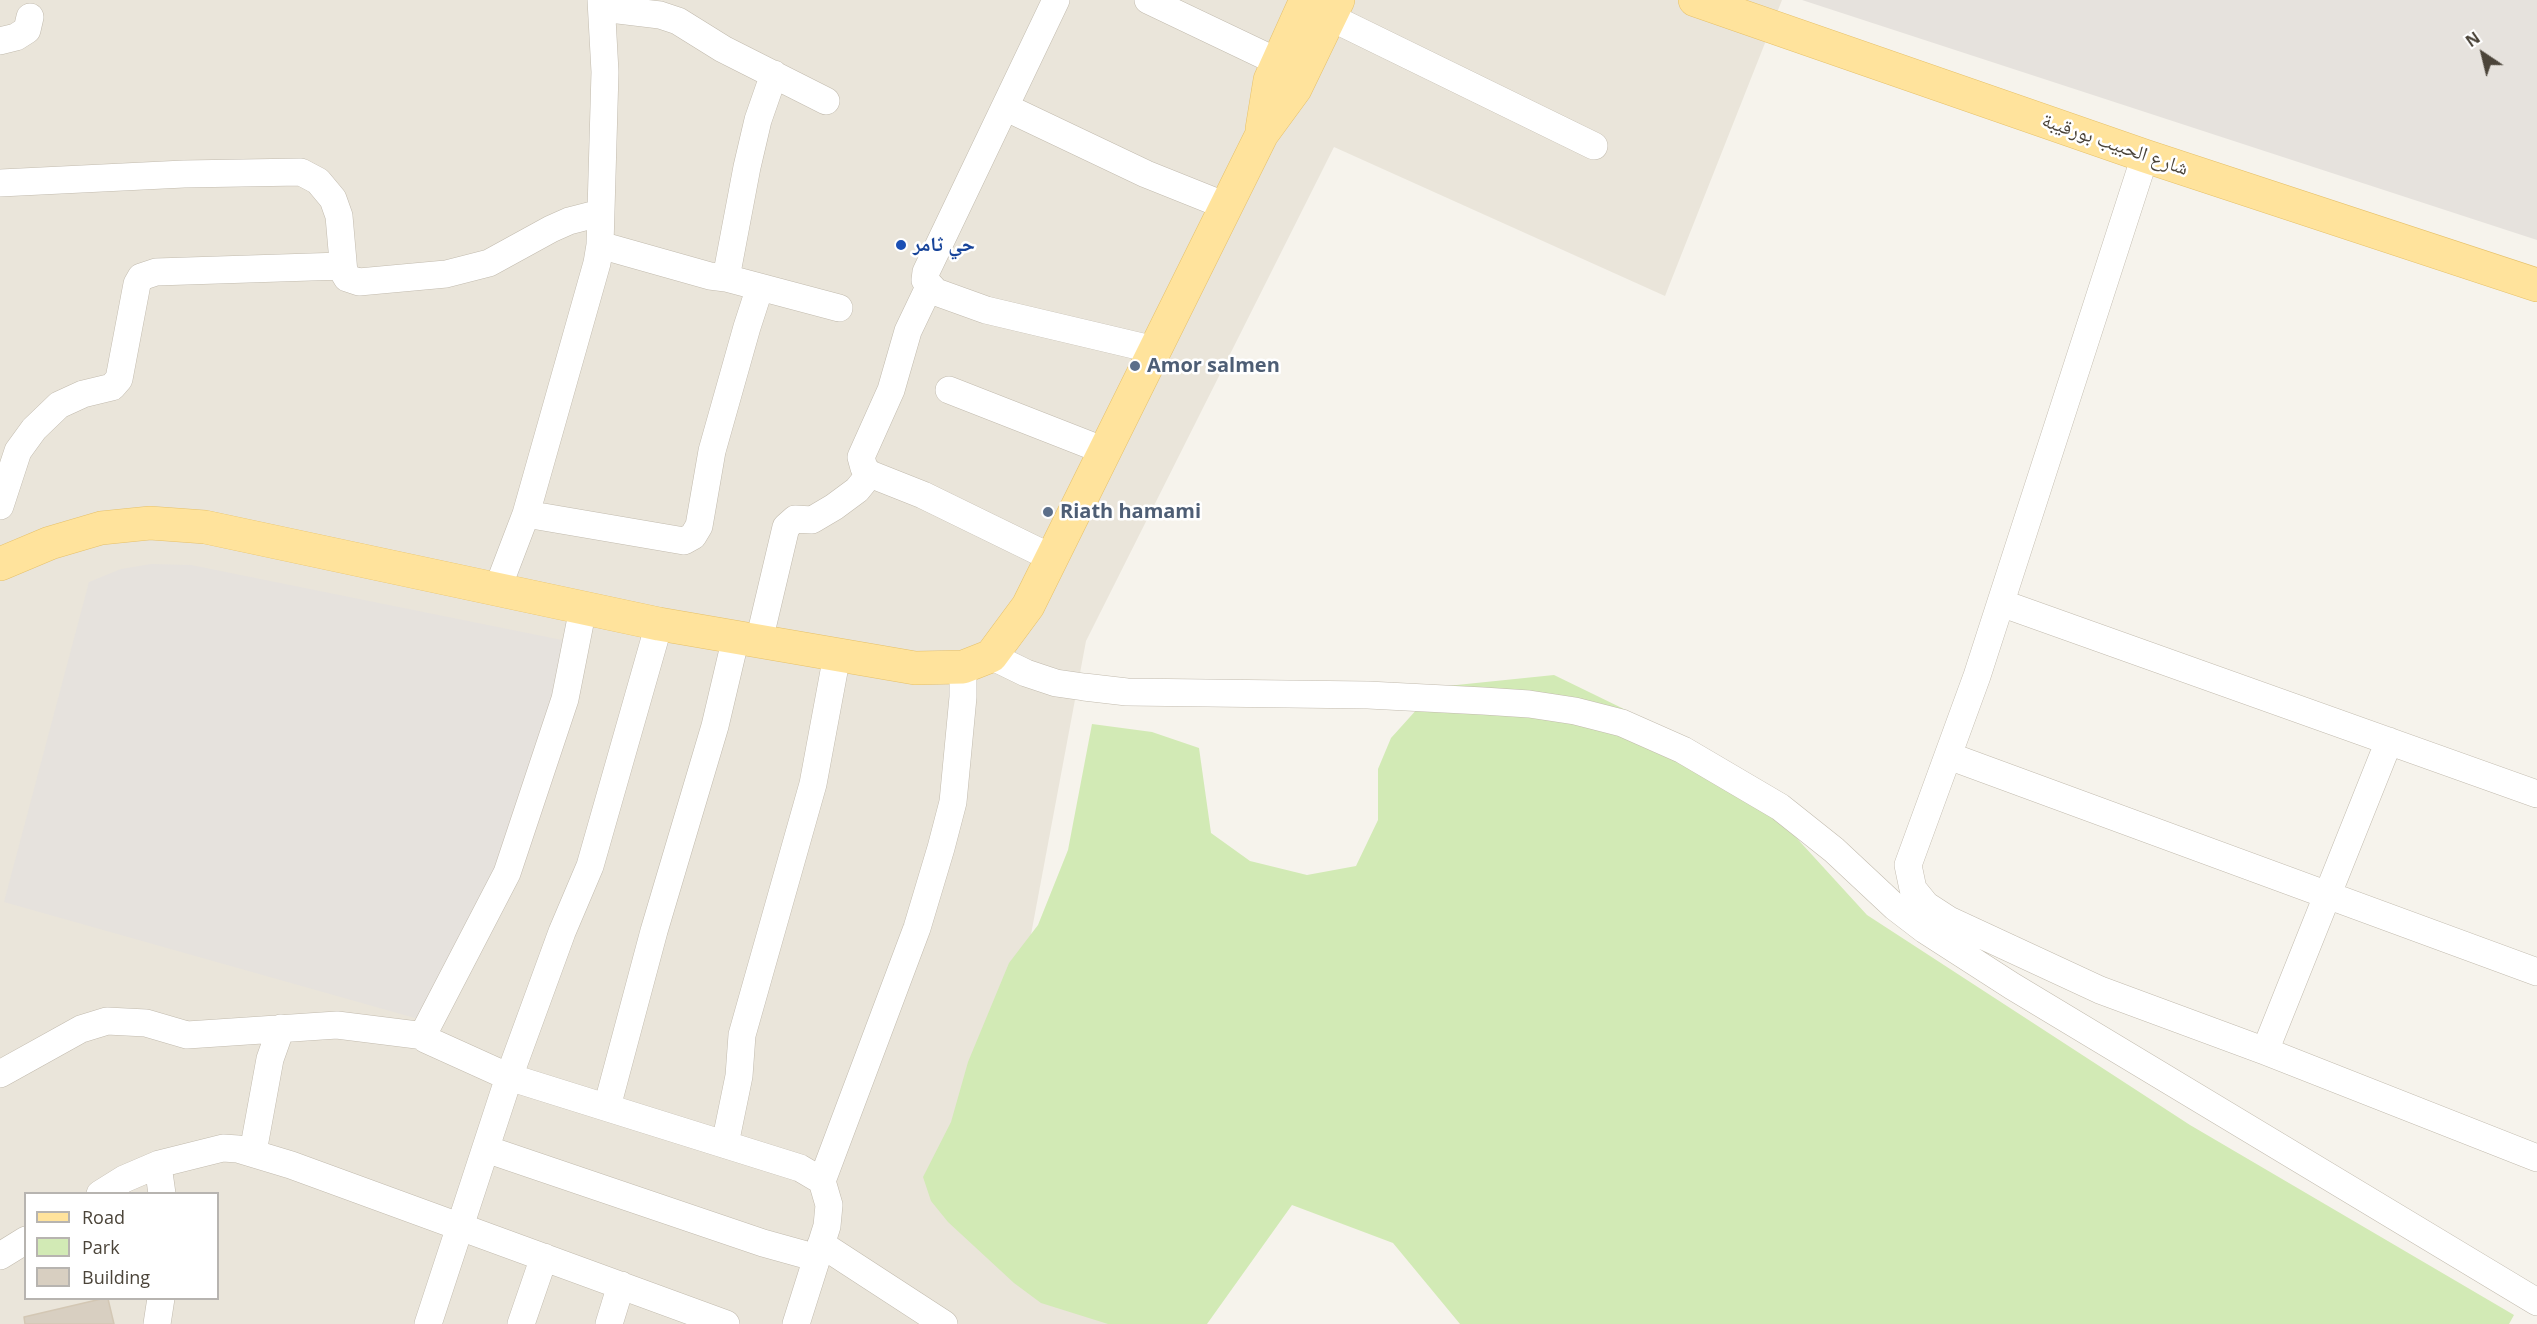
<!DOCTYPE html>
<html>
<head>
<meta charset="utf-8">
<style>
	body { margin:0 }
	#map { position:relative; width:2537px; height:1324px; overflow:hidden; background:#f6f3ec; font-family:"Open Sans",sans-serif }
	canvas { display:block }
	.legend { position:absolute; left:24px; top:1192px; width:195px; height:108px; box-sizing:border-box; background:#fff; border:2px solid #b7b4b0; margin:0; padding:8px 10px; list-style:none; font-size:18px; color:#4b4439 }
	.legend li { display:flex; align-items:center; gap:12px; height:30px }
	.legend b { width:30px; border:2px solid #b7b4b0 }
	.north { position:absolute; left:2453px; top:24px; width:60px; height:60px; -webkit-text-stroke:4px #fff; paint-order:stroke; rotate:325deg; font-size:16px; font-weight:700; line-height:24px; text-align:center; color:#4b4439 }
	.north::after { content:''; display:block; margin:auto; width:21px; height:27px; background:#4b4439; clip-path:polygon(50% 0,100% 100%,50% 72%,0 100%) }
</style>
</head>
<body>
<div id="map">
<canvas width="2537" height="1324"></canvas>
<ul class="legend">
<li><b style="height:8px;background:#ffe39c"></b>Road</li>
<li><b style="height:16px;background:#d2eab5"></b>Park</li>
<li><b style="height:16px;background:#d8cfc1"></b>Building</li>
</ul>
<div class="north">N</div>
</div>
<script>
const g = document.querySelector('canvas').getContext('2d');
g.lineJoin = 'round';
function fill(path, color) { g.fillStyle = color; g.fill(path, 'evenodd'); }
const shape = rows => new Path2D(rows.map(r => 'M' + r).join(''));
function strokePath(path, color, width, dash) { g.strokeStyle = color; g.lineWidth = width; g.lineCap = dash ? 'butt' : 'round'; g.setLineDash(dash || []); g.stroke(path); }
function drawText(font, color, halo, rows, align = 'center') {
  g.font = font + ' "Open Sans","Noto Naskh Arabic",sans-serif'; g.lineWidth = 5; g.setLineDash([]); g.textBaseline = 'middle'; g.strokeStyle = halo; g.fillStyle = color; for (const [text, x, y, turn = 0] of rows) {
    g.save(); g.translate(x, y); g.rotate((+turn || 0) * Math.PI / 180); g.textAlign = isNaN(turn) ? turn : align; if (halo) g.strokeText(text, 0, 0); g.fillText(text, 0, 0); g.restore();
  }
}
fill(shape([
	[0,0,1782,0,1665,296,1334,147,1086,641,985,1180,1171,1324,0,1324],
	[26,1194,218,1194,218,1298,26,1298]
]), '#eae5da');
fill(shape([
	[1802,0,2537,0,2537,240],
	[151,564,191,565,562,640,562,695,496,870,422,1020,4,902,89,582,121,569]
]), '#e6e2dd');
fill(shape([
	[1554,675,1702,747,1792,833,1867,915,2190,1125,2514,1315,2509,1324,1460,1324,1393,1243,1292,1205,1207,1324,1108,1324,1041,1303,1014,1283,948,1222,931,1201,923,1177,951,1122,968,1062,1009,963,1038,925,1068,850,1092,724,1152,732,1199,748,1211,833,1250,861,1307,875,1356,866,1378,820,1378,769,1391,738,1437,687]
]), '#d2eab5');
const building = shape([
	[101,1299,108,1299,114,1324,25,1324,24,1317,101,1299]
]);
fill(building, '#d8cfc1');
strokePath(building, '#d3c7b4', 1.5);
const minor = shape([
	[1056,0,926,272,925,280,936,292,986,310,1155,350],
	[1148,0,1278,62],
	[602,8,660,15,678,21,723,49,826,101],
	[1330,17,1594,146],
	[0,41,16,37,27,30,30,17],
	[1005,107,1146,174,1226,206],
	[2145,156,1977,676,1908,865,1913,889,1926,905,1949,920,2100,990,2265,1051,2537,1158],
	[0,183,184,174,301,172,318,181,333,199,339,216,344,273,347,278,359,282,446,274,489,263,551,229,569,221,600,213],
	[600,245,710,276,726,278,839,308],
	[726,278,747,167,758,120,774,74],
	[929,287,908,331,891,390,861,457,864,468,870,474,923,495,1052,558],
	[949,390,1105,451],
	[0,506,18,451,34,429,59,405,83,394,112,387,119,379,137,284,141,277,156,272,342,266],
	[526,514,684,541,693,536,699,526,712,451,747,327,760,287],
	[497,590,526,514,597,263,600,245,605,72,601,0],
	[2001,603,2537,794],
	[583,608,565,699,507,873,426,1029,425,1039,509,1077,800,1168,822,1181,829,1205,827,1226,796,1324],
	[759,641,786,527,795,519,812,520,834,507,857,490,870,474],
	[991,656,1026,673,1056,683,1084,687,1127,692,1368,695,1483,701,1529,704,1575,711,1622,723,1683,750,1780,807,1834,850,1895,907,1925,930,2012,986,2537,1302],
	[1949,756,2537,972],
	[2265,1051,2389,741],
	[0,1074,81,1029,107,1021,146,1023,187,1035,337,1025,425,1036],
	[607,1107,654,931,715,726,736,637],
	[725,1144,739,1076,742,1035,813,784,837,655],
	[486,1149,763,1243,817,1258],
	[253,1152,270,1059,281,1028],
	[158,1165,162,1194],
	[822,1181,917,928,941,848,953,802,963,697,963,667],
	[100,1194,124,1179,159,1164,223,1148,238,1149,291,1165,726,1324],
	[821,1244,944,1324],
	[0,1256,26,1240],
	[157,1324,161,1298],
	[428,1324,509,1077,562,932,590,866,659,624],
	[521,1324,544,1257],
	[609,1324,621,1285]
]);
const major = shape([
	[1695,0,2145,156,2537,285],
	[1262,129,1270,80,1306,0],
	[0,564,50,543,101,528,150,523,205,527,659,624,915,668,963,667,991,656,1028,606,1262,134,1295,89,1338,0]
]);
strokePath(minor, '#c2bbae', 28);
strokePath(major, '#e6c16a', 34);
strokePath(minor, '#fff', 27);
strokePath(major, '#ffe39c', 33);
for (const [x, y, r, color] of [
	[901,245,6,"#1a4fb4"],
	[1135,366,6,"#5c6f8a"],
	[1048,512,6,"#5c6f8a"]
]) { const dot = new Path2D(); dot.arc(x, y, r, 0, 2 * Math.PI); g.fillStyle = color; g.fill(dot); strokePath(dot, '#fff', 2); }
drawText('20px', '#4b4439', '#fff', [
	["شارع الحبيب بورقيبة",2115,145,19]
]);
drawText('bold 20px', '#164399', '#fff', [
	["حي ثامر",913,245]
], 'left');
drawText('bold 20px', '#4e5e75', '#fff', [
	["Amor salmen",1147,366],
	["Riath hamami",1060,512]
], 'left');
</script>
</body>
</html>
